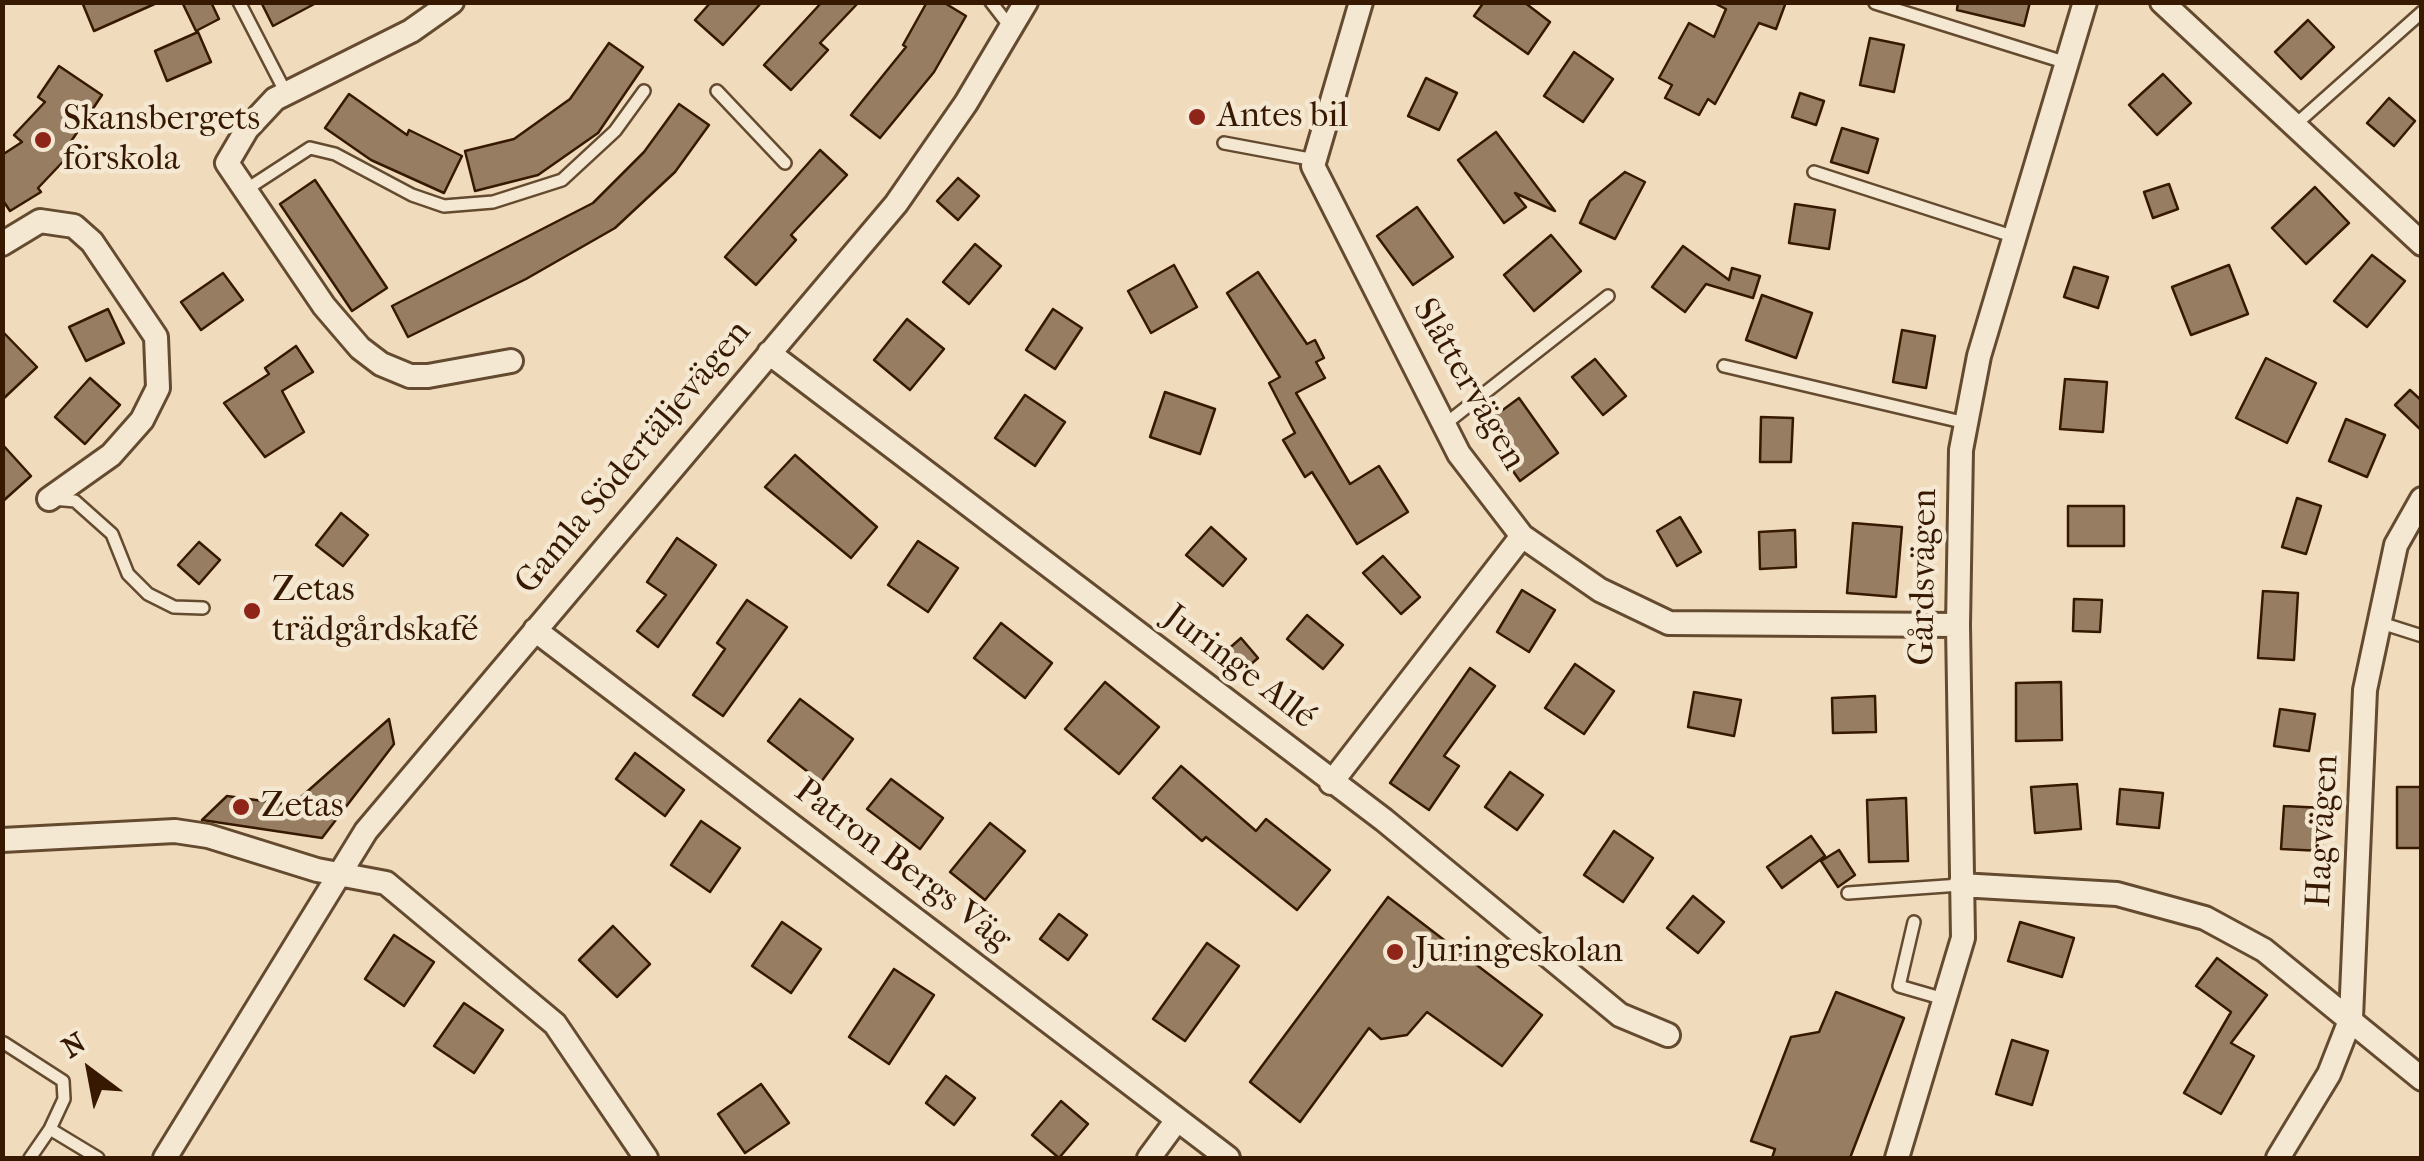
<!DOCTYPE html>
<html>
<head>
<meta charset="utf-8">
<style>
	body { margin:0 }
	#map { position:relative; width:2424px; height:1161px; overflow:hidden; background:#f0dcbc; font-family:"IM FELL French Canon",serif }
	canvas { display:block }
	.frame { position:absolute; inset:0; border:5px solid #361900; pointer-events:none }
	.north { position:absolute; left:40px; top:1021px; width:100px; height:100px; -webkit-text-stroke:8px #f5e8d3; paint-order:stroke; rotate:328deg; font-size:28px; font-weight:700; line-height:40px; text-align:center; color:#361900 }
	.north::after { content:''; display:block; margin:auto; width:35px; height:45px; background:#361900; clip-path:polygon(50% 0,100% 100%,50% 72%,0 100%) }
</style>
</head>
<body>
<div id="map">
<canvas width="2424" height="1161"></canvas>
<div class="frame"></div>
<div class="north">N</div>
</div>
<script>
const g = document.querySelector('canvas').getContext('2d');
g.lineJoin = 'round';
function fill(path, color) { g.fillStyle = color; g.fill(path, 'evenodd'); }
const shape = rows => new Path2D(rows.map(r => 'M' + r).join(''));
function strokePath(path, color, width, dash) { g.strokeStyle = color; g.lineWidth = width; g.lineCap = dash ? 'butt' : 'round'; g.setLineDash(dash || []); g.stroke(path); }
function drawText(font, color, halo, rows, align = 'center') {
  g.font = font + ' "IM FELL French Canon",serif'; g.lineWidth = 9; g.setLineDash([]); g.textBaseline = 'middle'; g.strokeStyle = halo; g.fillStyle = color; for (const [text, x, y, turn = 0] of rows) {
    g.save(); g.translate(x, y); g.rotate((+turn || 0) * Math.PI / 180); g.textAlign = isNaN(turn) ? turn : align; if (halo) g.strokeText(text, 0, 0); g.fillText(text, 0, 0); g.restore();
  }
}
const building = shape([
	[82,2,159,2,94,31,82,2],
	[182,2,211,2,219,19,196,31,182,2],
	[261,2,318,2,273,26,261,2],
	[711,2,762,2,723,45,695,20,711,2],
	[822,2,859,2,820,43,828,50,791,90,764,65,822,2],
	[927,2,943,2,966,16,934,72,880,138,851,115,906,47,903,45,927,2],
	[1484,2,1524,2,1550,22,1528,54,1474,16,1484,2],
	[1712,2,1786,2,1776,29,1759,23,1715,104,1708,99,1699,115,1665,98,1672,85,1659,78,1689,23,1714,37,1726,9,1712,2],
	[1958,2,2030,2,2024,26,1957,10,1958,2],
	[2308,20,2334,47,2301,79,2275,52,2308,20],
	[198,32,211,62,167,81,155,51,198,32],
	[1870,38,1904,45,1894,92,1860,85,1870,38],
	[609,43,643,67,598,133,538,175,475,191,465,151,514,139,570,99,609,43],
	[1574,52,1613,79,1583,122,1544,96,1574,52],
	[59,66,102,95,70,143,75,149,38,188,41,192,10,211,2,199,2,155,22,142,14,135,45,102,38,97,59,66],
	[2163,74,2191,103,2157,135,2129,105,2163,74],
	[1426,78,1457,93,1439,130,1408,116,1426,78],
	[1800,93,1824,101,1816,125,1792,117,1800,93],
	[349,94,407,135,409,130,462,156,444,193,371,160,325,128,349,94],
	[2389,98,2415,121,2394,146,2367,123,2389,98],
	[679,104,709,125,675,172,615,228,526,279,408,337,392,306,593,203,644,152,679,104],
	[1842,128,1878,139,1868,173,1831,162,1842,128],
	[1496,132,1555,211,1515,193,1526,207,1504,223,1458,160,1496,132],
	[820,150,847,175,791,235,796,240,756,285,725,257,820,150],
	[1625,172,1645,182,1615,239,1580,223,1590,201,1625,172],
	[958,178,979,196,958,220,937,201,958,178],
	[315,180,387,288,352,311,280,204,315,180],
	[2169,184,2178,209,2153,218,2144,192,2169,184],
	[2315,187,2349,223,2306,264,2272,228,2315,187],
	[1795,204,1835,210,1829,249,1789,243,1795,204],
	[1417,207,1453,257,1413,285,1377,236,1417,207],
	[1551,235,1581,271,1534,311,1504,275,1551,235],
	[975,244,1001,266,969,304,943,282,975,244],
	[1683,246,1729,280,1732,268,1760,276,1753,298,1706,284,1685,312,1652,287,1683,246],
	[2372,255,2405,281,2367,327,2334,301,2372,255],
	[1174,265,1197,307,1151,333,1128,291,1174,265],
	[2229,265,2248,314,2191,335,2172,287,2229,265],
	[2074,267,2108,277,2098,308,2064,297,2074,267],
	[1258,272,1307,344,1315,340,1324,358,1316,362,1325,378,1296,393,1350,484,1379,466,1408,512,1357,544,1312,472,1305,477,1283,440,1295,433,1269,383,1280,377,1227,293,1258,272],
	[223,273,243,300,201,330,181,302,223,273],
	[1762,295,1812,313,1796,358,1746,340,1762,295],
	[108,309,124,343,86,361,69,327,108,309],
	[1053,309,1082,328,1055,369,1026,350,1053,309],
	[907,319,944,349,910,390,874,360,907,319],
	[1902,330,1935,336,1926,388,1893,382,1902,330],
	[2,331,37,367,2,400,2,331],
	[296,346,313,372,282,391,304,432,265,457,224,403,269,374,265,368,296,346],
	[2266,358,2316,383,2287,443,2236,418,2266,358],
	[1595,359,1626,396,1603,415,1572,377,1595,359],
	[90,378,120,405,85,444,55,417,90,378],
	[2065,379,2107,382,2103,432,2060,429,2065,379],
	[2410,390,2422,401,2422,431,2395,405,2410,390],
	[1165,392,1215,409,1200,454,1150,437,1165,392],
	[1025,395,1065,422,1035,466,995,438,1025,395],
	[1519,398,1558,453,1520,481,1481,426,1519,398],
	[1761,417,1793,418,1791,462,1760,462,1761,417],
	[2346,419,2385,435,2367,477,2329,461,2346,419],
	[2,444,31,476,2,502,2,444],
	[795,455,877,527,851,558,765,487,795,455],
	[2297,498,2321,506,2306,554,2282,547,2297,498],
	[2068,506,2124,506,2124,546,2068,546,2068,506],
	[341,513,368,535,343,566,316,545,341,513],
	[1680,517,1701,552,1677,566,1657,531,1680,517],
	[1853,523,1902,527,1896,597,1847,593,1853,523],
	[1211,527,1246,559,1223,586,1186,555,1211,527],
	[1795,530,1796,567,1760,569,1759,532,1795,530],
	[677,538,716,565,658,647,637,631,666,595,647,582,677,538],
	[918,541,958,568,928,612,888,585,918,541],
	[199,542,220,560,199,584,178,565,199,542],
	[1383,556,1420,597,1401,614,1363,573,1383,556],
	[1522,590,1555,610,1529,652,1497,632,1522,590],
	[2263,591,2298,593,2294,660,2258,658,2263,591],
	[2074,599,2102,600,2100,632,2073,631,2074,599],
	[747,600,787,627,723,716,693,695,725,649,717,643,747,600],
	[1307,615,1343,645,1323,669,1287,639,1307,615],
	[1001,623,1052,663,1025,698,974,658,1001,623],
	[1241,638,1258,658,1242,672,1225,652,1241,638],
	[1575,664,1614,691,1584,734,1545,708,1575,664],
	[1470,668,1495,686,1444,756,1459,766,1429,810,1390,783,1470,668],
	[1105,682,1159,727,1119,774,1065,729,1105,682],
	[2061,682,2062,740,2016,741,2016,683,2061,682],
	[1694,692,1741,700,1734,736,1688,727,1694,692],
	[1875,696,1876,732,1833,733,1832,698,1875,696],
	[800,699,853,739,821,782,768,741,800,699],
	[2280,709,2315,714,2309,751,2274,746,2280,709],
	[389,719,394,744,322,838,202,820,227,796,292,805,389,719],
	[635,753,684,790,665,816,616,779,635,753],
	[1181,766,1256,831,1266,819,1330,870,1297,910,1206,837,1202,841,1153,798,1181,766],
	[1510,772,1543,795,1517,830,1485,807,1510,772],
	[891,779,943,818,920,849,867,809,891,779],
	[2077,784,2081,829,2035,833,2031,787,2077,784],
	[2397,787,2422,787,2422,848,2397,848,2397,787],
	[2120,789,2163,793,2159,828,2117,824,2120,789],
	[1906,798,1908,861,1869,862,1867,800,1906,798],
	[2284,806,2325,808,2322,851,2281,849,2284,806],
	[701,821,740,848,710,892,671,865,701,821],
	[990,823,1025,851,985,900,950,872,990,823],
	[1614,831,1653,858,1623,902,1584,875,1614,831],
	[1811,836,1825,856,1782,888,1767,867,1811,836],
	[1839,850,1855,875,1838,887,1821,861,1839,850],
	[1693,896,1724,922,1698,953,1667,928,1693,896],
	[1388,897,1542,1015,1502,1066,1427,1012,1407,1035,1381,1039,1369,1028,1300,1122,1250,1082,1388,897],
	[1059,914,1087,935,1068,960,1040,939,1059,914],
	[782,922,821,949,791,993,752,966,782,922],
	[2020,922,2074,938,2062,977,2008,961,2020,922],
	[613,926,650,964,617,997,579,960,613,926],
	[394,935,434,962,404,1006,365,979,394,935],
	[1207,943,1239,966,1185,1041,1153,1019,1207,943],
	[2217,958,2267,995,2231,1043,2254,1056,2221,1114,2184,1093,2231,1012,2196,986,2217,958],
	[894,969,934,995,889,1064,849,1037,894,969],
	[1836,992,1904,1018,1850,1158,1772,1158,1775,1149,1751,1141,1791,1037,1819,1032,1836,992],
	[464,1003,503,1030,474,1073,434,1046,464,1003],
	[2012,1040,2048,1051,2032,1105,1996,1094,2012,1040],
	[946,1076,975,1098,954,1125,926,1103,946,1076],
	[761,1084,789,1123,745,1153,718,1114,761,1084],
	[1061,1101,1088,1124,1059,1158,1032,1135,1061,1101]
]);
fill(building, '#977e62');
strokePath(building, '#361900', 2.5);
const lane = shape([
	[239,2,287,95],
	[991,2,1011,28],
	[1875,3,2067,63],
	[717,91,785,163],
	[2295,125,2422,12],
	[1224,143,1315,160],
	[1814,172,2015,237],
	[247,189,310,148,335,154,412,195,444,206,493,202,562,180,615,131,644,91],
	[1724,366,1966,423],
	[1444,425,1608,296],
	[53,499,75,501,112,534,128,574,148,594,174,607,203,608],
	[2378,622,2422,636],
	[1848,893,1960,885],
	[1914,922,1899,986,1944,999],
	[4,1043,63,1081,64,1099,50,1129,98,1158],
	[30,1158,50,1129]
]);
const street = shape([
	[452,2,411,31,275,99,247,129,227,163,324,306,360,348,381,364,410,376,428,376,511,361],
	[1361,2,1313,166,1459,454,1522,536,1600,590,1669,623,1958,625],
	[2162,2,2422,244],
	[2,244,40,221,74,226,92,242,156,337,158,388,142,420,111,455,49,499],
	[769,353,1384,820,1620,1015,1668,1035],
	[535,630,1228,1158],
	[1331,783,1522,536],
	[2,840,175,831,208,836,317,870,386,883,555,1024,646,1158],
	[1960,885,2117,894,2205,918,2264,950,2422,1079],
	[165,1158,366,831,896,204,966,103,1026,2],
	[1149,1158,1177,1120],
	[1897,1158,1963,938,1958,625,1961,450,1979,356,2085,2],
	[2278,1158,2329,1074,2351,1018,2365,690,2396,545,2422,499]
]);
strokePath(lane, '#644a2f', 16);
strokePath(street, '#644a2f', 28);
strokePath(lane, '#f5e8d3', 11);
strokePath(street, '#f5e8d3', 22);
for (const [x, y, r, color] of [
	[1197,117,10,"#8f2418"],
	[43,140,10,"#8f2418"],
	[252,611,10,"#8f2418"],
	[241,807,10,"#8f2418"],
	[1395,952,10,"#8f2418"]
]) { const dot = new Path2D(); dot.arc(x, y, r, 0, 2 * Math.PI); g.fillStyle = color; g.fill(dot); strokePath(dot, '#f5e8d3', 4); }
drawText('35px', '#361900', '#f5e8d3', [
	["Antes bil",1217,117],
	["Skansbergets",63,120],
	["förskola",63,160],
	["Zetas",272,591],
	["trädgårdskafé",272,631],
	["Zetas",261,807],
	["Juringeskolan",1415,952]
], 'left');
drawText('35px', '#361900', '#f5e8d3', [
	["Slåttervägen",1468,385,60],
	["Gamla Södertäljevägen",634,458,-50],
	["Gårdsvägen",1925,577,-89],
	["Juringe Allé",1239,668,37],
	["Hagvägen",2324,831,-87],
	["Patron Bergs Väg",902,866,37]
]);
</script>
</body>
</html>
